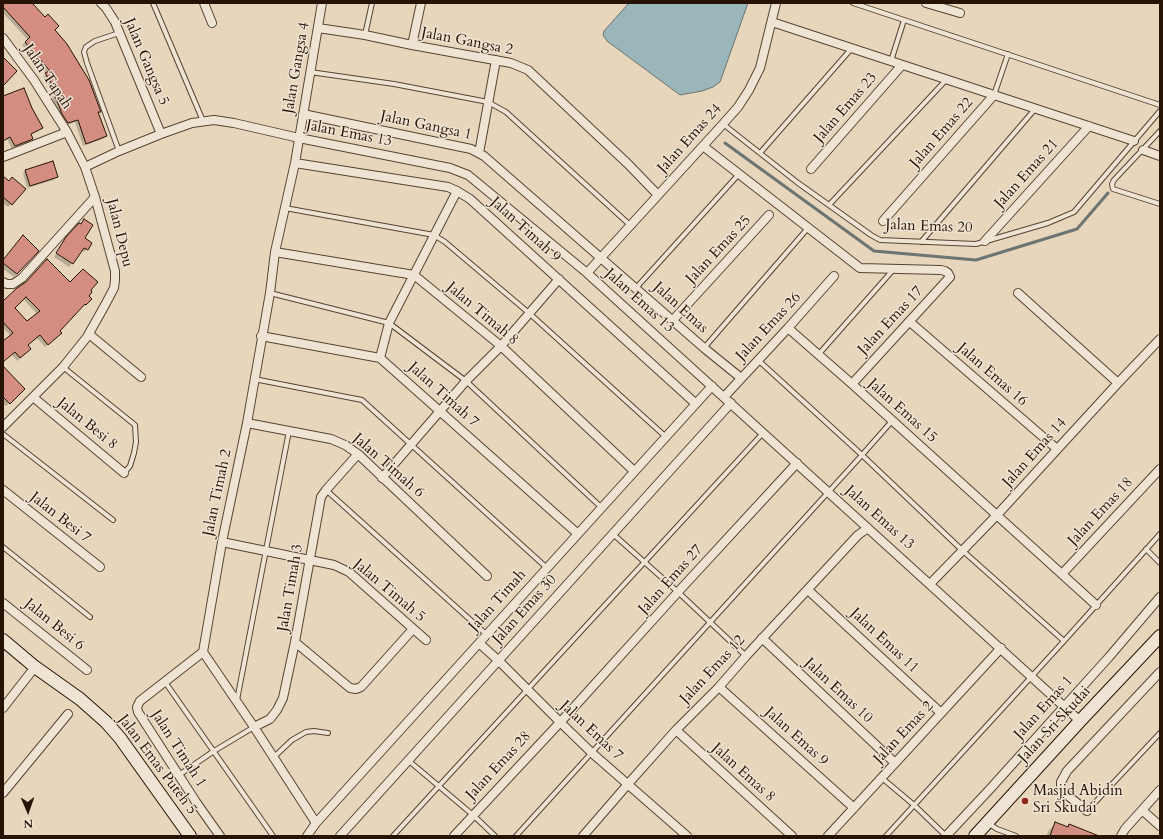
<!DOCTYPE html>
<html>
<head>
<meta charset="utf-8">
<style>
	body { margin:0 }
	#map { position:relative; width:1163px; height:839px; overflow:hidden; background:#e7d6bc; font-family:Cardo,serif }
	canvas { display:block }
	.frame { position:absolute; inset:0; border:4px solid #261303; pointer-events:none }
	.north { position:absolute; left:8px; top:791px; width:40px; height:40px; -webkit-text-stroke:3px #efe4d3; paint-order:stroke; rotate:178deg; font-size:11px; font-weight:700; line-height:16px; text-align:center; color:#261303 }
	.north::after { content:''; display:block; margin:auto; width:14px; height:18px; background:#261303; clip-path:polygon(50% 0,100% 100%,50% 72%,0 100%) }
</style>
</head>
<body>
<div id="map">
<canvas width="1163" height="839"></canvas>
<div class="frame"></div>
<div class="north">N</div>
</div>
<script>
const g = document.querySelector('canvas').getContext('2d');
g.lineJoin = 'round';
function fill(path, color) { g.fillStyle = color; g.fill(path, 'evenodd'); }
const shape = rows => new Path2D(rows.map(r => 'M' + r).join(''));
function strokePath(path, color, width, dash) { g.strokeStyle = color; g.lineWidth = width; g.lineCap = dash ? 'butt' : 'round'; g.setLineDash(dash || []); g.stroke(path); }
function drawText(font, color, halo, rows, align = 'center') {
  g.font = font + ' Cardo,serif'; g.lineWidth = 3; g.setLineDash([]); g.textBaseline = 'middle'; g.strokeStyle = halo; g.fillStyle = color; for (const [text, x, y, turn = 0] of rows) {
    g.save(); g.translate(x, y); g.rotate((+turn || 0) * Math.PI / 180); g.textAlign = isNaN(turn) ? turn : align; if (halo) g.strokeText(text, 0, 0); g.fillText(text, 0, 0); g.restore();
  }
}
const water = shape([
	[629,3,748,3,720,82,713,87,702,91,680,95,607,41,603,35,604,31,629,3]
]);
fill(water, '#9bb6bb');
strokePath(water, '#6c7571', 1);
fill(shape([
	[8,3,31,3,53,30,99,111,98,113,106,136,103,139,83,146,75,122,65,126,59,117,52,97,54,95,43,77,47,74,22,45,28,40,3,13,3,8],
	[3,97,31,108,41,128,38,131,30,135,32,139,29,142,12,149,7,139,3,142],
	[26,170,57,177,54,180,27,188,23,173],
	[14,185,25,189,8,207,3,203,3,199],
	[80,225,87,249,84,252,81,250,69,267,54,257,64,241],
	[37,250,14,277,3,269,3,261],
	[70,283,89,290,87,296,90,299,82,307,81,306,58,331,57,336,45,347,37,338,27,346,27,352,17,361,11,354,3,362,3,343,11,336,3,328,3,302],
	[23,299,37,314,27,323,13,308],
	[3,368,24,389,6,406,3,403],
	[1056,823,1066,827,1069,825,1091,836,1046,836,1049,830]
]), '#0003');
strokePath(shape([
	[725,143,874,251,976,260,1077,229,1108,193]
]), '#6c7571', 3);
const building = shape([
	[3,3,32,3,45,17,48,14,59,26,55,30,67,44,89,80,101,112,98,112,107,136,86,144,78,120,68,123,62,114,54,93,57,92,45,73,50,71,25,42,30,37,3,7,3,3],
	[3,57,17,71,3,86,3,57],
	[24,88,32,108,43,128,31,134,33,139,15,146,10,137,3,141,3,96,24,88],
	[53,161,58,177,30,186,25,170,53,161],
	[3,176,9,181,12,177,26,189,12,205,3,197,3,176],
	[84,219,93,225,85,238,92,243,88,250,84,248,73,264,56,253,66,237,79,223,81,224,84,219],
	[23,235,39,251,17,274,3,263,3,260,23,235],
	[47,259,70,282,83,269,98,282,91,290,92,292,89,296,92,299,86,305,85,304,60,331,62,333,48,345,40,335,28,345,31,349,20,358,15,352,3,362,3,341,13,333,3,322,3,301,17,288,26,282,47,259],
	[26,297,40,311,27,321,15,308,26,297],
	[3,366,25,389,10,404,3,397,3,366],
	[1055,822,1068,827,1069,824,1099,836,1050,836,1055,822]
]);
fill(building, '#d38e81');
strokePath(building, '#261303', 1);
const lane = shape([
	[153,3,203,121],
	[853,3,1160,105],
	[365,35,372,3],
	[891,61,904,20],
	[310,72,394,84,488,102,506,112,630,225],
	[994,95,1008,54],
	[723,124,798,183,871,235,880,240,976,244,1048,223,1074,212,1160,111],
	[1160,131,1114,180,1112,184,1113,189,1160,204],
	[119,151,87,63,84,52,86,47,95,41,119,33],
	[760,153,852,48],
	[829,205,946,80],
	[285,208,434,235,445,242,529,313,666,437],
	[921,242,1035,109],
	[636,288,739,174],
	[270,293,389,323,466,381,602,508],
	[704,348,808,228],
	[818,355,893,270],
	[758,360,862,455,963,551,1064,641],
	[63,367,135,425,136,442,134,453,130,466,124,473],
	[254,379,362,400,547,568],
	[3,434,113,520],
	[326,490,486,634],
	[613,534,678,592,746,656],
	[3,547,90,617],
	[1146,549,1160,563],
	[165,682,273,836],
	[237,700,289,431],
	[274,757,292,740,306,732,314,731,328,733],
	[409,761,473,815,495,836],
	[179,775,214,751,254,727],
	[882,778,914,805,946,836],
	[1087,811,1160,733],
	[988,823,997,829,1016,836],
	[393,836,763,433],
	[516,836,862,455,892,421],
	[886,836,1064,641,1160,534]
]);
const street = shape([
	[101,3,106,8,115,22,161,134],
	[204,3,212,23],
	[926,3,960,13],
	[772,22,1134,141],
	[318,28,365,35,412,45,511,63,528,70,628,164,658,195],
	[3,38,34,80,67,132,85,167,95,197,115,271,115,280,114,288,105,305,87,337,63,367,3,427],
	[412,45,421,3],
	[303,114,471,149,484,156,704,348,741,378],
	[703,146,860,268,941,270,945,271,948,273,950,277,852,384],
	[1143,150,1160,156],
	[479,153,496,60],
	[3,157,67,132],
	[295,163,448,187,457,191,470,199,695,403],
	[85,167,119,151,161,134,192,123,214,120,234,123,299,138,450,168,468,175,587,273,1080,721],
	[811,169,902,65],
	[883,221,994,95],
	[985,241,1089,126],
	[275,252,414,275,501,346,634,471],
	[587,273,723,124,738,107,749,90,760,68,776,3],
	[3,282,7,284,13,284,22,278,95,197],
	[1018,293,1118,383],
	[673,320,769,215],
	[910,322,1057,449],
	[788,328,852,384,1096,605],
	[89,334,141,377],
	[261,336,380,358,578,534],
	[380,358,389,323,457,191],
	[33,397,124,473],
	[724,397,788,328,834,276],
	[247,423,331,439,345,445,358,454,487,576],
	[382,478,466,381,501,346,559,279],
	[3,490,100,567],
	[222,542,334,565,349,572,426,640],
	[1062,574,1160,469],
	[930,584,997,515,1118,383,1160,339],
	[808,590,941,713],
	[3,603,87,670],
	[762,638,895,763],
	[295,642,350,688,356,689,361,687,413,629],
	[479,643,499,661,560,722,592,753,687,836],
	[203,652,140,701,137,707,138,712,196,802,220,836],
	[719,687,854,808],
	[3,708,35,667],
	[254,727,270,719,277,710,283,698,295,642,321,497,326,490,358,454],
	[676,730,792,836],
	[3,793,68,714],
	[1142,810,1160,826],
	[1087,811,1061,790,1061,782,1067,771,1160,672],
	[316,823,254,727,203,652,222,542,247,423,270,293,275,252,295,163,322,3],
	[307,836,316,823,712,386],
	[340,836,731,403],
	[454,836,566,716,678,592,797,463],
	[583,836,628,784,676,730,719,687,746,656,858,535,868,528],
	[828,836,1001,648],
	[946,836,990,789,1109,657,1160,597],
	[1121,836,1125,829,1160,790]
]);
const secondary = shape([
	[3,640,35,667,80,699,106,722,120,738,190,836],
	[975,836,1080,721,1160,636]
]);
strokePath(lane, '#564431', 6);
strokePath(street, '#564431', 10);
strokePath(secondary, '#261303', 14);
strokePath(lane, '#efe4d3', 4);
strokePath(street, '#efe4d3', 8);
strokePath(secondary, '#efe4d3', 12);
for (const [x, y, r, color] of [
	[1025,801,4,"#8f2418"]
]) { const dot = new Path2D(); dot.arc(x, y, r, 0, 2 * Math.PI); g.fillStyle = color; g.fill(dot); strokePath(dot, '#efe4d3', 1.5); }
drawText('15px', '#261303', '#efe4d3', [
	["Jalan Gangsa 2",467,42,11],
	["Jalan Gangsa 5",146,62,67],
	["Jalan Gangsa 4",297,68,-80],
	["Jalan Tapah",47,77,56],
	["Jalan Emas 23",846,108,-49],
	["Jalan Gangsa 1",426,126,12],
	["Jalan Emas 22",942,133,-49],
	["Jalan Emas 13",349,134,11],
	["Jalan Emas 24",690,139,-48],
	["Jalan Emas 21",1027,174,-48],
	["Jalan Emas 20",929,227,2],
	["Jalan Timah 9",525,230,42],
	["Jalan Depu",119,233,76],
	["Jalan Emas 25",719,250,-47],
	["Jalan Emas 13",639,301,42],
	["Jalan Emas",680,308,42],
	["Jalan Timah 8",482,314,40],
	["Jalan Emas 17",891,321,-47],
	["Jalan Emas 26",769,327,-47],
	["Jalan Emas 16",992,375,41],
	["Jalan Timah 7",443,395,42],
	["Jalan Emas 15",902,411,42],
	["Jalan Besi 8",87,424,39],
	["Jalan Emas 14",1035,453,-48],
	["Jalan Timah 6",388,466,41],
	["Jalan Timah 2",218,493,-78],
	["Jalan Emas 18",1101,512,-47],
	["Jalan Besi 7",60,518,38],
	["Jalan Emas 13",879,518,42],
	["Jalan Emas 27",671,580,-48],
	["Jalan Timah 3",291,588,-80],
	["Jalan Timah 5",389,591,40],
	["Jalan Timah",498,601,-48],
	["Jalan Emas 30",525,610,-48],
	["Jalan Besi 6",54,625,39],
	["Jalan Emas 11",884,641,43],
	["Jalan Emas 12",713,670,-47],
	["Jalan Emas 10",838,691,43],
	["Jalan Emas 1",1044,708,-48],
	["Jalan Sri Skudai",1055,725,-47],
	["Jalan Emas 7",591,731,43],
	["Jalan Emas 2",904,733,-47],
	["Jalan Emas 9",796,737,42],
	["Jalan Timah 1",178,749,57],
	["Jalan Emas Puteh 5",157,765,53],
	["Jalan Emas 28",499,766,-47],
	["Jalan Emas 8",743,773,42]
]);
drawText('15px', '#261303', '#efe4d3', [
	["Masjid Abidin",1033,792],
	["Sri Skudai",1033,809]
], 'left');
</script>
</body>
</html>
